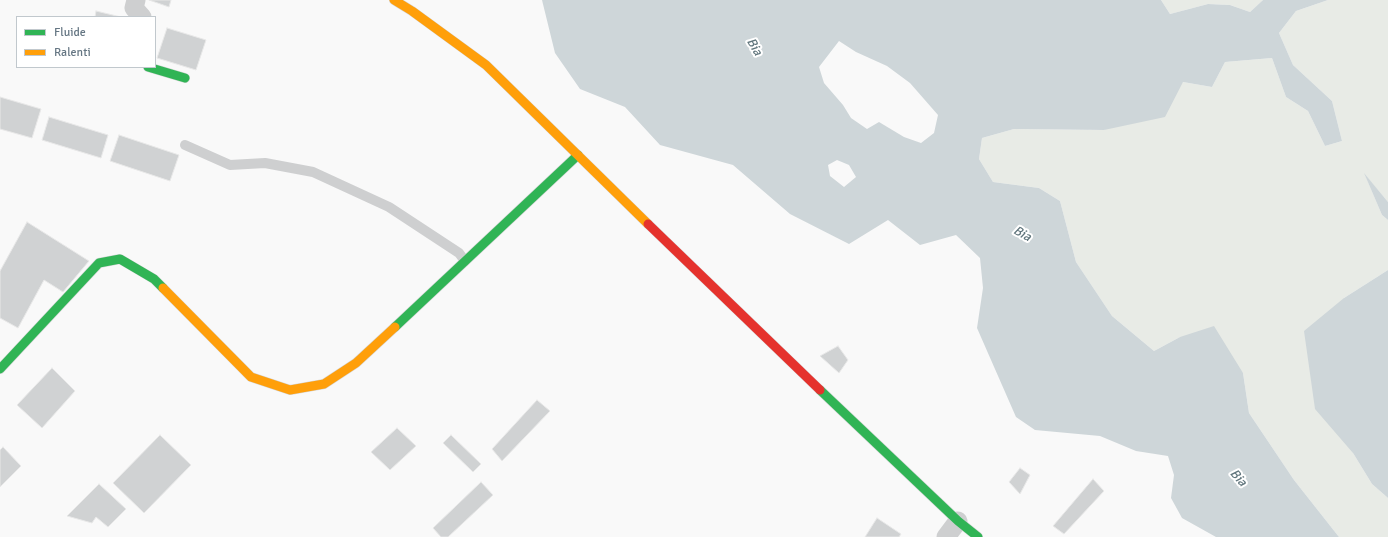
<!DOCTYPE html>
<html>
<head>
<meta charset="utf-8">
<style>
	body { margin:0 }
	#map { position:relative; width:1388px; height:537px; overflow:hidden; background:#f9f9f9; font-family:Signika,sans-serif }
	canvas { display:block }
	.legend { position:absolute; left:16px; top:16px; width:140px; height:52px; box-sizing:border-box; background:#fff; border:1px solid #c1c8cd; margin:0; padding:5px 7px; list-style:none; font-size:12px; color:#657683 }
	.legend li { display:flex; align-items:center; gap:8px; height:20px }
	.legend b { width:20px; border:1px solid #c1c8cd }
</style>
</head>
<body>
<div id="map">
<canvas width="1388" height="537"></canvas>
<ul class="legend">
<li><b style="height:5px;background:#30b455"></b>Fluide</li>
<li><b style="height:5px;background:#ff9f0a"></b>Ralenti</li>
</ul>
</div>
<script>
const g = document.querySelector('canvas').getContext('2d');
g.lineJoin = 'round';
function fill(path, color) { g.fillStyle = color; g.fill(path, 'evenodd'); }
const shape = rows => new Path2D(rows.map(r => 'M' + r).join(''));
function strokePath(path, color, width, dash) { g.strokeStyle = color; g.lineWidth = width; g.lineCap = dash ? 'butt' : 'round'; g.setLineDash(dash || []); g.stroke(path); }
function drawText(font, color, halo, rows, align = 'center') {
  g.font = font + ' Signika,sans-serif'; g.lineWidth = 4; g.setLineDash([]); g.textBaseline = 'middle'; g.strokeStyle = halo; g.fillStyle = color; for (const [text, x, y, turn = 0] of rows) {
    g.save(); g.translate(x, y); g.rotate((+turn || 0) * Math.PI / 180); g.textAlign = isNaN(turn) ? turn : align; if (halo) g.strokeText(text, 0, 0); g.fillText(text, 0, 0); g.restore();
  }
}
fill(shape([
	[1161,0,1263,0,1250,12,1230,5,1208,4,1170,14],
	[1328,0,1388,0,1388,202,1365,175,1382,215,1388,220,1388,270,1344,298,1353,453,1372,484,1388,498,1388,537,1339,537,1294,480,1249,413,1243,373,1180,337,1154,351,1112,316,1076,262,1060,201,1039,188,993,182,979,159,982,138,1014,129,1104,130,1183,82,1212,87,1225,62,1272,58,1286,97,1308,111,1325,146,1342,141,1332,101,1293,65,1279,33,1296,11]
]), '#e8ebe6');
fill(shape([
	[542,0,1161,0,1170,14,1208,4,1230,5,1250,12,1263,0,1328,0,1296,11,1279,33,1293,65,1332,101,1342,141,1325,146,1308,111,1286,97,1272,58,1225,62,1212,87,1183,82,1165,117,1104,130,1014,129,982,138,979,159,993,182,1039,188,1060,201,1076,262,1112,316,1154,351,1180,337,1214,326,1243,373,1249,413,1294,480,1339,537,1216,537,1182,518,1171,498,1174,475,1168,456,1136,451,1100,436,1035,430,1016,417,977,328,983,288,980,258,956,235,920,245,888,220,849,244,790,214,733,165,660,145,625,107,580,89,555,53],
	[839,41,856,52,887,66,910,83,938,115,934,133,921,143,904,137,879,122,867,129,851,118,843,105,824,83,819,67],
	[837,160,849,165,856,177,844,187,830,176,828,165],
	[1364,173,1388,202,1388,220,1382,215],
	[1388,270,1388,498,1372,484,1353,453,1315,409,1304,331,1344,298]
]), '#ced6d9');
const building = shape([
	[149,0,171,0,169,7,149,0],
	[96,11,121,17,95,17,96,11],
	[167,28,206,40,196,70,157,58,167,28],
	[0,97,41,109,32,138,0,129,0,97],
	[49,117,108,135,101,158,42,140,49,117],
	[119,135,179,155,170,181,110,161,119,135],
	[27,222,89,261,63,292,44,280,18,328,0,318,0,271,27,222],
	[838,346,848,360,839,373,820,356,838,346],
	[52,368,75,391,42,428,17,405,52,368],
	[537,400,550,411,502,461,492,449,537,400],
	[397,428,416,446,390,470,371,452,397,428],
	[160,435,191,465,144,513,113,483,160,435],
	[451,435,481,464,473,472,443,443,451,435],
	[3,447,21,466,0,487,0,450,3,447],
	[1020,468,1030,475,1020,494,1009,482,1020,468],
	[1093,479,1104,491,1064,534,1053,526,1093,479],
	[481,482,493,495,448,537,441,537,433,528,481,482],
	[99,484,126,509,108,527,96,517,92,523,67,516,99,484],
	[877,518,901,534,899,537,865,537,877,518]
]);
fill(building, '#d0d2d3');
strokePath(building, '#e8e8e8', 1);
const fast = shape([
	[148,67,185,78],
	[395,327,578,155],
	[0,369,99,263,120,259,154,279,163,288],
	[820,390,958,521,978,537]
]);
const slow = shape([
	[394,0,412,11,486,65,648,224],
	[163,288,251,377,290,390,324,384,356,363,395,327]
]);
const jam = shape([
	[648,224,820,390]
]);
strokePath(fast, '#d5d6d7', 10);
strokePath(slow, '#d5d6d7', 10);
strokePath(jam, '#d5d6d7', 10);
strokePath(shape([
	[185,145,230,165,265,163,313,172,389,207,459,253,465,261]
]), '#cecfd0', 10);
strokePath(shape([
	[136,0,134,8,142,17],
	[946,537,958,521]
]), '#cecfd0', 19);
strokePath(fast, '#30b455', 9);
strokePath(slow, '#ff9f0a', 9);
strokePath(jam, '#e5322d', 9);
drawText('italic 13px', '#60757c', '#fff', [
	["Bia",754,47,59],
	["Bia",1022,234,29],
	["Bia",1238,478,49]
]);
</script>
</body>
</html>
